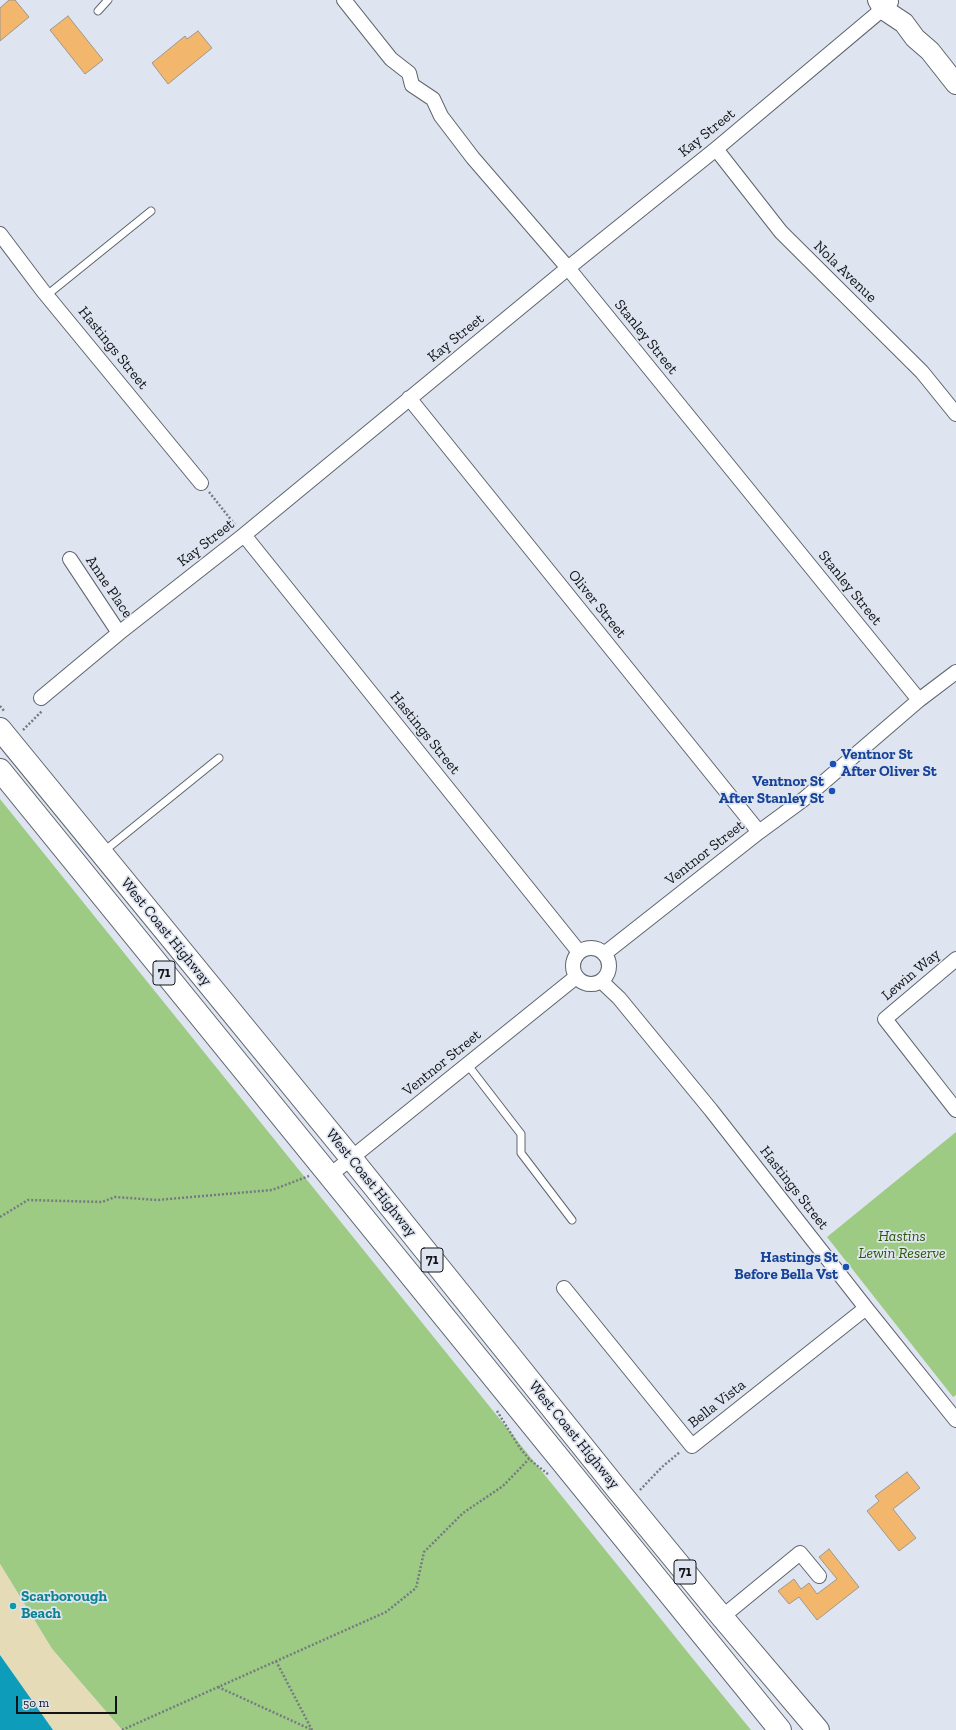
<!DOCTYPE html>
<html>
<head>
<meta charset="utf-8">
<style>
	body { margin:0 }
	#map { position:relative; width:956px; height:1730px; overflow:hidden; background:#dfe5f0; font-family:"Zilla Slab",serif }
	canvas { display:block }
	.scale { position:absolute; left:16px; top:1696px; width:101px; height:18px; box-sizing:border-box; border:2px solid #111316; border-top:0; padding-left:5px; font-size:12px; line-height:14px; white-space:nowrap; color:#111316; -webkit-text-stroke:3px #dfe5f0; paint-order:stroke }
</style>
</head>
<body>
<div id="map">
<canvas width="956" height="1730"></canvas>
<div class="scale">50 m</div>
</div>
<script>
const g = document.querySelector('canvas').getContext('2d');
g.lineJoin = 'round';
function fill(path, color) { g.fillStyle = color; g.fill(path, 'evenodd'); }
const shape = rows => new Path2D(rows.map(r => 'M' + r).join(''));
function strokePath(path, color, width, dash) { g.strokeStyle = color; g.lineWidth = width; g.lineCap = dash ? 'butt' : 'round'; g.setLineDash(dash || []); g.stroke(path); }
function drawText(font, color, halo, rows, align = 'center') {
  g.font = font + ' "Zilla Slab",serif'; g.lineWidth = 3.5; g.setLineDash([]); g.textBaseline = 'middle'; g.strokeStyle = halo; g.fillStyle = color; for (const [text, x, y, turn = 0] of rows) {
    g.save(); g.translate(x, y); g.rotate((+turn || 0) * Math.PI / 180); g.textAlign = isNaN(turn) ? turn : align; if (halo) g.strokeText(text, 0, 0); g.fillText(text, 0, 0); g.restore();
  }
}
fill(shape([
	[0,799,706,1675,751,1730,122,1730,52,1649,0,1564],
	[956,1132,956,1395,953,1397,827,1237]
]), '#9dcb84');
fill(shape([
	[0,1564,52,1649,122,1730,53,1730,0,1655]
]), '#e5dcb7');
fill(shape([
	[0,1655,53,1730,0,1730]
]), '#0e9cbb');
const building = shape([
	[9,0,15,0,29,17,0,41,0,8,9,0],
	[68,16,103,60,85,74,50,30,68,16],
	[198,31,212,48,168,84,152,63,185,36,187,39,198,31],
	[907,1472,920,1488,893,1509,916,1538,899,1551,867,1511,879,1501,875,1496,907,1472],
	[829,1549,859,1587,817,1620,799,1597,789,1604,778,1591,794,1579,801,1589,809,1583,817,1594,837,1579,819,1557,829,1549]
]);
fill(building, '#f2b76d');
strokePath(building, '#9e968d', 1);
const lane = shape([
	[98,11,108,0],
	[47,295,151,211],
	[103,852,219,758],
	[467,1064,521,1134,521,1153,572,1220]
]);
const street = shape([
	[344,0,391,59,409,73,412,85,433,99,441,116,473,158,568,268,919,700],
	[716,149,781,232,922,372,956,414],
	[0,234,43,291,201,483],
	[409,398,759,832],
	[244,535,579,952],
	[70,559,119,633],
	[41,698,119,633,244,535,568,268,716,149,891,2],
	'573 966a18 18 0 1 1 36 0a18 18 0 1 1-36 0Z',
	[604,954,759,832,804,799,919,700,956,672],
	[956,959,885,1019,956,1110],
	[601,981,619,998,711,1110,866,1308,956,1420],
	[329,1176,576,977],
	[564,1288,692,1446,866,1308],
	[722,1617,800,1553,819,1576]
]);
const secondary = shape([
	[878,0,883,9,904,23,915,38,930,51,956,84]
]);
const highway = shape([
	[0,729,351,1158,617,1489,722,1617,818,1730],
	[0,770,780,1730]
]);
strokePath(lane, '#5f646d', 9);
strokePath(street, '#5f646d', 16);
strokePath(secondary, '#5f646d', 22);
strokePath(highway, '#5f646d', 24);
strokePath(shape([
	[209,492,236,526],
	[0,706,5,712],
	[23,730,42,711],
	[0,1217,28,1200,102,1202,115,1197,157,1200,272,1190,309,1176],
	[497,1411,520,1448,529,1459,549,1475],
	[640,1490,662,1467,680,1452],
	[276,1661,312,1730],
	[218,1687,310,1729],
	[122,1730,386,1612,416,1588,424,1552,463,1513,503,1486,529,1459]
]), '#767a81', 2.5, [2, 2]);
strokePath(lane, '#fff', 7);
strokePath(street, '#fff', 14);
strokePath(secondary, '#fff', 20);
strokePath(highway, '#fff', 22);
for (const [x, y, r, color] of [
	[833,764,4,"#1a4fb4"],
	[832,791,4,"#1a4fb4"],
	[846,1267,4,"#1a4fb4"],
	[13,1606,4,"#0f9aa8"]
]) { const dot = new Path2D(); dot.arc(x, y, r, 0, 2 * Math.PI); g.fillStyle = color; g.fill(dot); strokePath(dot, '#dfe5f0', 1.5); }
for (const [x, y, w] of [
	[164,973,22],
	[432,1260,22],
	[685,1572,22]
]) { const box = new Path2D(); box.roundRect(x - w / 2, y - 12, w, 24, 3); g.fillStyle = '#dfe5f0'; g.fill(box); strokePath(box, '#111316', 1); }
drawText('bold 14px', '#111316', null, [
	["71",164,973],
	["71",432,1260],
	["71",685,1572]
]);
drawText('15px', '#111316', '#dfe5f0', [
	["Kay Street",707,133,-39],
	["Nola Avenue",845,272,44],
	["Stanley Street",646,337,51],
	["Kay Street",456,338,-39],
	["Hastings Street",113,348,51],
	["Kay Street",206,543,-38],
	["Anne Place",109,587,56],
	["Stanley Street",850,588,51],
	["Oliver Street",597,604,51],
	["Hastings Street",425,733,51],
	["Ventnor Street",705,853,-38],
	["West Coast Highway",166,932,51],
	["Lewin Way",911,975,-40],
	["Ventnor Street",442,1063,-39],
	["West Coast Highway",371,1183,51],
	["Hastings Street",794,1188,52],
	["Bella Vista",717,1404,-38],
	["West Coast Highway",574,1435,51]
]);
drawText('bold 15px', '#164399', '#dfe5f0', [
	["Ventnor St",841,755,"left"],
	["After Oliver St",841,772,"left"],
	["Ventnor St",824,782],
	["After Stanley St",824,799],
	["Hastings St",838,1258],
	["Before Bella Vst",838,1275]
], 'right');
drawText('italic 15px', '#2c5705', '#dfe5f0', [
	["Hastins",902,1237],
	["Lewin Reserve",902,1254]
]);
drawText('bold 15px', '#0d838f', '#dfe5f0', [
	["Scarborough",21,1597],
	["Beach",21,1614]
], 'left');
</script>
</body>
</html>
